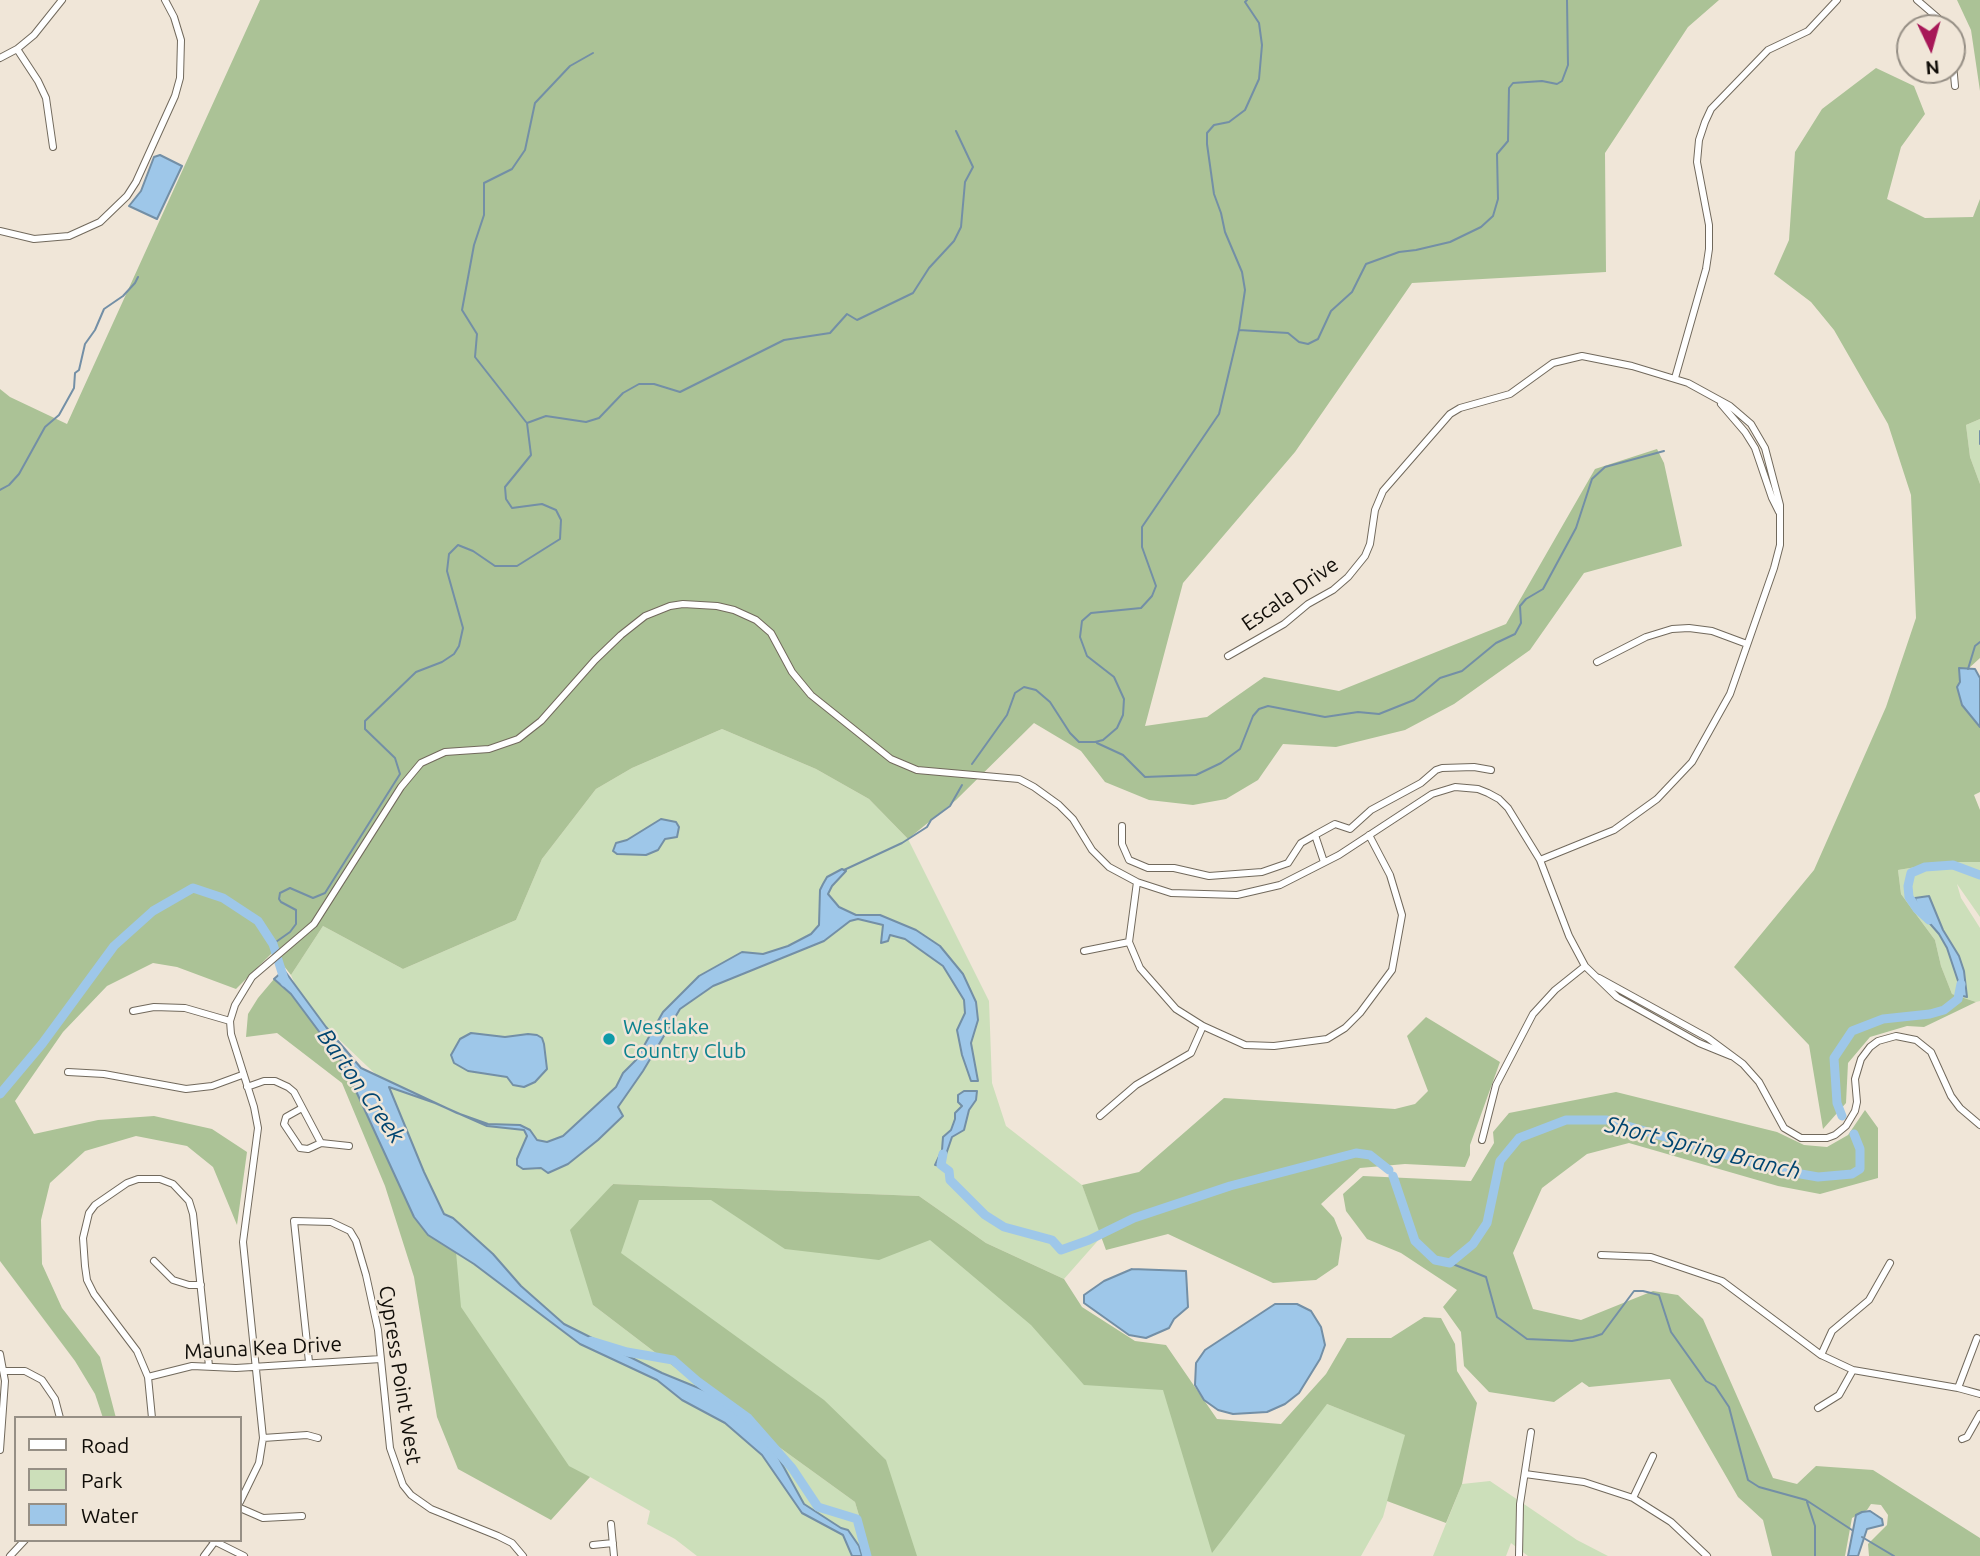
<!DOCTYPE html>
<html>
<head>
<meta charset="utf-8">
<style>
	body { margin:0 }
	#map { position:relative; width:1980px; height:1556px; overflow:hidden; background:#f0e6d8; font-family:Ubuntu,sans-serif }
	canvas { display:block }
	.legend { position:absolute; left:14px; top:1416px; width:228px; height:126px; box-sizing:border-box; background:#f0e6d8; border:2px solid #968f85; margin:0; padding:9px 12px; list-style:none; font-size:21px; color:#100d08 }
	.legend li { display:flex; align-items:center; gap:14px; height:35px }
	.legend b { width:35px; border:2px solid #968f85 }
	.north { position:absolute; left:1896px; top:14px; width:70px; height:70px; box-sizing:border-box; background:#f0e6d8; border:2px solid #968f85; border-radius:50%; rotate:175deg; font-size:19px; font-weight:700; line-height:28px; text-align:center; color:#100d08 }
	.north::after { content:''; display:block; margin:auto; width:24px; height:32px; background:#a71858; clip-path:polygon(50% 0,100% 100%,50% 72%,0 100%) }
</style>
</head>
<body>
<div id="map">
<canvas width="1980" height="1556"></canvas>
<ul class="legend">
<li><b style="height:9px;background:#fff"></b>Road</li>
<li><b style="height:19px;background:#ccdfba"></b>Park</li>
<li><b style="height:19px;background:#9ec7e9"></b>Water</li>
</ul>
<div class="north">N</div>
</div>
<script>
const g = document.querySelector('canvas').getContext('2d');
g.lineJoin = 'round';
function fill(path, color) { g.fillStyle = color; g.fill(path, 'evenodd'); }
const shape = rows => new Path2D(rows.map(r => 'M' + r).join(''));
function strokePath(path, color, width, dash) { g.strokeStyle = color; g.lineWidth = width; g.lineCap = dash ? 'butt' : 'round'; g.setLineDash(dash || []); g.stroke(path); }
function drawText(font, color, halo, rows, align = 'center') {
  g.font = font + ' Ubuntu,sans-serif'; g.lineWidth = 5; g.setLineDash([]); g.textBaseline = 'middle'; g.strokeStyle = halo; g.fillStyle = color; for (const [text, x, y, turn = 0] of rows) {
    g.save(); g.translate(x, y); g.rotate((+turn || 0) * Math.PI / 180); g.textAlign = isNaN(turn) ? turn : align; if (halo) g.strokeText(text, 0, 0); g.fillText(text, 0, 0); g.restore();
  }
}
fill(shape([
	[1980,419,1980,484,1970,457,1966,425],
	[722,729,816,769,869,799,908,839,989,1001,992,1083,1006,1126,1082,1185,1102,1236,1064,1279,986,1243,919,1196,612,1184,593,1305,779,1447,855,1502,871,1556,697,1556,675,1539,647,1524,650,1511,590,1477,556,1473,422,1280,439,1221,388,1086,326,1027,296,987,291,975,323,926,403,969,516,920,542,859,596,789,632,768],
	[1947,862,1980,862,1980,917,1957,884,1961,898,1980,928,1980,1001,1976,1002,1952,994,1941,966,1935,940,1901,894,1898,870],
	[633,1190,941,1226,1180,1397,1235,1444,1327,1404,1406,1435,1383,1517,1361,1556,887,1556,866,1468,596,1258],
	[1490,1481,1577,1540,1608,1556,1528,1556,1511,1543,1506,1556,1433,1556,1462,1484]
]), '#ccdfba');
fill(shape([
	[260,0,1719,0,1688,27,1605,153,1606,272,1412,283,1295,452,1183,583,1145,726,1207,717,1264,677,1339,691,1506,624,1595,469,1657,449,1664,463,1682,546,1584,573,1530,650,1454,704,1405,730,1336,747,1283,744,1258,780,1226,799,1193,805,1149,800,1105,782,1081,751,1034,723,956,800,908,839,869,799,816,769,722,729,632,768,596,789,542,859,516,920,403,969,323,926,291,975,273,952,236,989,177,967,153,963,107,986,63,1032,15,1101,34,1134,98,1120,154,1116,212,1129,247,1152,237,1225,213,1167,187,1146,136,1136,85,1151,50,1183,41,1220,42,1264,62,1308,100,1357,116,1418,103,1418,95,1394,75,1361,0,1261,0,389,10,397,67,424],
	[1957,0,1980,0,1980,91,1971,30],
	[1876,68,1914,86,1925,114,1901,147,1887,199,1925,218,1973,217,1980,199,1980,419,1966,425,1970,457,1980,484,1980,658,1968,669,1960,668,1980,726,1980,792,1974,795,1980,810,1980,862,1947,862,1898,870,1901,894,1935,940,1941,966,1952,994,1976,1002,1924,1027,1907,1026,1870,1037,1848,1063,1846,1103,1823,1129,1809,1045,1734,967,1814,870,1886,707,1916,618,1911,495,1888,424,1834,330,1811,302,1774,274,1789,240,1795,152,1822,109],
	[274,979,291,994,344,1065,414,1217,428,1235,456,1252,461,1307,569,1466,590,1477,551,1520,458,1469,437,1417,414,1277,385,1186,342,1083,277,1033,246,1037,248,1014,258,998],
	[1426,1017,1500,1062,1470,1145,1470,1155,1465,1167,1405,1164,1360,1168,1321,1204,1334,1218,1342,1238,1338,1265,1316,1280,1273,1283,1168,1234,1106,1250,1082,1185,1139,1172,1224,1098,1395,1109,1415,1104,1428,1091,1407,1036],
	[1616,1092,1777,1132,1804,1145,1827,1147,1848,1135,1865,1110,1878,1128,1878,1178,1820,1194,1778,1186,1629,1143,1587,1154,1542,1188,1513,1253,1533,1309,1581,1320,1653,1291,1678,1295,1703,1319,1773,1478,1797,1484,1816,1466,1873,1470,1980,1538,1980,1556,1869,1556,1868,1544,1887,1525,1888,1515,1881,1505,1871,1504,1867,1510,1852,1518,1845,1556,1772,1556,1763,1520,1738,1497,1670,1379,1589,1387,1582,1382,1554,1402,1489,1392,1464,1366,1461,1332,1443,1307,1457,1290,1401,1253,1367,1239,1346,1211,1343,1194,1363,1176,1471,1181,1494,1143,1493,1132,1509,1113],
	[613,1184,919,1196,986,1243,1064,1279,1082,1307,1135,1341,1166,1345,1217,1419,1281,1424,1326,1374,1347,1338,1391,1338,1424,1317,1441,1318,1455,1344,1457,1371,1477,1403,1462,1484,1446,1523,1387,1501,1405,1435,1327,1404,1212,1553,1163,1390,1084,1385,1031,1325,930,1240,879,1260,785,1249,711,1200,639,1200,621,1253,824,1400,886,1460,917,1556,871,1556,855,1502,779,1447,593,1305,570,1230]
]), '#abc296');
const water = shape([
	[160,155,182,166,157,219,129,206,141,191,154,157,160,155],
	[1959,668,1975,669,1980,678,1980,727,1962,705,1957,687,1960,682,1959,668],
	[661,819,676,822,679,827,677,837,665,839,658,850,646,855,617,854,613,851,616,843,627,840,661,819],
	[842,869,846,871,832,886,828,894,839,907,856,915,880,915,916,930,940,946,963,974,976,1002,978,1020,971,1043,978,1081,971,1081,962,1055,957,1030,965,1013,964,1000,943,966,905,939,890,935,888,941,881,943,883,925,858,919,850,921,824,941,713,986,680,1009,643,1071,618,1107,623,1116,598,1140,568,1164,548,1173,541,1168,523,1169,517,1165,517,1159,527,1136,524,1130,487,1126,435,1103,389,1087,424,1172,444,1214,453,1218,493,1254,521,1286,564,1324,662,1373,706,1391,745,1416,776,1453,804,1504,841,1528,848,1530,859,1546,862,1556,852,1556,843,1535,802,1513,762,1455,725,1423,682,1400,657,1380,580,1344,474,1264,428,1235,414,1217,344,1065,291,994,274,979,284,970,326,1027,361,1068,457,1113,488,1124,520,1125,530,1130,537,1140,547,1142,563,1136,616,1087,623,1073,636,1060,663,1012,699,976,742,952,763,954,788,946,811,934,819,925,820,890,823,884,827,877,842,869],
	[1929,896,1943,930,1959,956,1964,971,1967,997,1959,995,1959,984,1947,948,1939,934,1919,911,1915,898,1929,896],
	[471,1033,505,1037,528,1034,537,1035,542,1038,544,1044,547,1069,535,1082,524,1087,513,1085,507,1077,468,1071,454,1063,451,1055,460,1039,471,1033],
	[964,1091,977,1091,976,1100,969,1110,964,1130,952,1137,942,1166,935,1165,942,1150,943,1137,951,1130,955,1119,955,1113,962,1106,958,1102,958,1095,964,1091],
	[1132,1269,1186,1271,1188,1307,1174,1319,1169,1328,1146,1338,1129,1335,1084,1303,1084,1295,1104,1281,1132,1269],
	[1275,1304,1297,1304,1311,1311,1321,1327,1325,1345,1320,1359,1299,1393,1285,1404,1267,1412,1233,1414,1218,1410,1204,1400,1195,1385,1196,1363,1205,1350,1275,1304],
	[1870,1511,1882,1519,1883,1525,1867,1529,1858,1556,1848,1556,1856,1515,1862,1512,1870,1511]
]);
fill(water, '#9ec7e9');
strokePath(water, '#738fa6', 2);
strokePath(shape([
	[1239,330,1245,290,1242,272,1225,232,1221,213,1214,194,1207,144,1207,133,1214,125,1229,122,1245,110,1259,79,1262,45,1259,23,1245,2,1247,0],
	[526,422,475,357,477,334,462,310,474,245,484,215,484,183,512,169,525,150,535,103,570,66,593,53],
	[1980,431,1980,444],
	[0,490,9,485,19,474,45,427,59,415,74,388,75,373,79,370,85,344,95,330,104,309,123,296,135,283,138,277],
	[1968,669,1975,646,1980,642],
	[1097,743,1123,755,1145,777,1196,775,1221,763,1240,749,1253,716,1259,709,1268,706,1325,717,1358,712,1379,714,1414,700,1440,678,1462,671,1496,643,1515,634,1521,623,1520,606,1526,599,1543,589,1576,528,1592,479,1605,467,1664,451],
	[972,764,1007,715,1015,693,1024,687,1036,690,1050,702,1070,733,1079,742,1095,742,1103,740,1117,728,1123,715,1124,699,1114,677,1087,656,1080,637,1082,621,1091,613,1141,608,1152,596,1156,586,1142,547,1142,527,1219,414,1239,330,1288,333,1299,342,1308,344,1318,339,1331,311,1352,292,1366,264,1399,252,1416,250,1450,242,1481,227,1493,216,1498,199,1497,154,1508,141,1509,88,1513,83,1542,81,1557,84,1562,81,1568,65,1567,0],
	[844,870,902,843,927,827,931,820,950,806,962,785],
	[273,944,290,932,296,924,296,910,281,902,279,899,280,893,290,888,313,898,325,893,400,774,395,758,365,729,365,721,416,672,442,662,454,654,459,646,463,628,447,571,449,554,458,545,473,551,495,566,517,566,560,539,561,520,556,510,542,504,512,508,506,499,505,487,531,455,527,423,546,416,586,422,599,418,623,393,639,384,654,384,680,392,784,340,830,333,847,314,857,320,913,293,929,268,954,241,961,227,965,182,973,167,956,131],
	[1450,1263,1486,1277,1497,1317,1527,1339,1572,1341,1593,1337,1602,1334,1634,1291,1643,1291,1659,1295,1671,1332,1706,1381,1715,1386,1729,1407,1748,1480,1759,1487,1806,1500,1852,1530],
	[1807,1502,1815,1526,1815,1556],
	[1862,1537,1894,1556]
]), '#738fa6', 2);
strokePath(shape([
	[1929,920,1917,909,1909,897,1908,886,1911,873,1925,867,1953,865,1980,875],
	[0,1094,42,1044,114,946,153,911,193,888,223,898,258,921,273,944,285,982],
	[1842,1116,1837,1103,1834,1058,1852,1031,1883,1019,1930,1014,1944,1010,1958,999,1961,984],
	[943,1154,941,1165,949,1171,950,1180,985,1215,1004,1227,1052,1240,1061,1250,1089,1240,1134,1218,1230,1186,1356,1153,1370,1155,1389,1170],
	[1393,1176,1415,1241,1435,1260,1450,1263,1473,1244,1487,1223,1500,1161,1519,1138,1566,1120,1607,1120,1778,1170,1818,1177,1852,1174,1860,1169,1860,1149,1854,1134],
	[591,1341,627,1352,673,1360,697,1381,748,1418,792,1468,818,1507,857,1519,867,1556]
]), '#9ec7e9', 9);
const minor = shape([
	[1917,0,1938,18,1945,28],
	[17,49,38,81,46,98,53,147],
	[1952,53,1955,86],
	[0,58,17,49,34,35,62,0],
	[0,231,34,239,69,236,100,222,127,196,136,182,175,96,180,78,181,40,174,17,165,0],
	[1675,378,1706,269,1709,249,1709,225,1697,162,1699,140,1705,122,1711,109,1768,50,1808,31,1837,0],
	[1721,404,1745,432,1755,448,1772,498,1779,512],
	[1228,656,1284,624,1308,604,1333,590,1348,577,1365,556,1370,544,1375,510,1383,491,1450,414,1460,408,1510,394,1553,363,1582,356,1632,366,1688,383,1730,406,1751,424,1765,448,1780,505,1780,545,1774,568,1730,694,1692,762,1657,799,1614,830,1540,860],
	[1597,662,1646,637,1672,629,1689,628,1712,631,1747,644],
	[1122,826,1122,844,1129,860,1148,868,1174,868,1209,876,1262,872,1288,863,1301,843,1315,835,1324,862],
	[1315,835,1335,824,1350,829,1371,810,1421,783,1436,770,1442,768,1474,767,1491,770],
	[1137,882,1129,942,1140,968,1176,1009,1203,1026,1245,1045,1274,1046,1327,1039,1345,1028,1360,1013,1392,970,1402,915,1390,875,1369,835],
	[1084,951,1129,942],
	[1599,978,1708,1038,1743,1064,1759,1082,1784,1128,1801,1138,1827,1138,1835,1135,1846,1126,1855,1111,1857,1102,1855,1079,1861,1059,1870,1047,1878,1041,1896,1036,1916,1040,1931,1052,1951,1096,1960,1108,1980,1125],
	[133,1011,154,1007,185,1008,230,1021],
	[68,1072,104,1074,186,1089,212,1086,242,1075],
	[247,1087,264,1081,275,1081,288,1087,294,1092,321,1143],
	[302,1108,286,1117,284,1124,300,1148,308,1149,321,1143],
	[1100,1116,1136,1085,1191,1053,1203,1026],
	[1482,1140,1496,1085,1533,1014,1555,990,1585,966],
	[321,1143,349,1146],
	[1601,1255,1651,1257,1722,1281,1821,1355,1853,1370,1958,1388,1980,1394],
	[154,1261,173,1280,189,1285,201,1285],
	[0,1354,5,1381,0,1450],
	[1821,1355,1832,1331,1869,1300,1890,1263],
	[309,1362,294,1221,331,1222,350,1231,356,1241,366,1275,378,1330,390,1448,403,1485,411,1495,431,1509,498,1536,512,1543,523,1556],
	[4,1371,25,1371,42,1380,55,1399,60,1418],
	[148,1377,192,1366,236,1368,381,1359],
	[1958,1388,1977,1338],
	[1818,1408,1839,1395,1853,1370],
	[152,1418,148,1377,137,1351,94,1294,87,1280,85,1266,83,1238,89,1213,95,1205,127,1183,138,1179,160,1179,173,1184,189,1201,193,1214,209,1366],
	[263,1438,307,1435,318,1438],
	[1962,1439,1967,1437,1980,1414],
	[1525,1474,1584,1482,1633,1498,1671,1522,1707,1556],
	[1633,1498,1653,1456],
	[240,1502,259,1463,263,1438,243,1242,258,1128,254,1107,231,1034,230,1021,235,1005,252,977,314,924,401,787,421,763,445,752,489,749,518,739,541,721,595,660,621,635,645,616,670,606,683,604,717,606,734,610,756,620,771,633,792,672,811,695,891,759,917,770,1019,779,1034,787,1059,805,1073,819,1092,850,1109,867,1137,882,1171,893,1237,895,1280,885,1339,855,1432,794,1455,787,1478,789,1488,793,1499,799,1508,808,1540,860,1569,936,1585,966,1617,997,1699,1043,1731,1056],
	[240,1508,263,1518,302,1516],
	[611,1524,614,1556],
	[212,1540,244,1556],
	[593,1545,613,1543],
	[10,1556,25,1540],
	[204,1556,216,1540],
	[1519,1556,1520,1504,1531,1432]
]);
strokePath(minor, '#71695c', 8);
strokePath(minor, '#fff', 6);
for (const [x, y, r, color] of [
	[609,1039,7,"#0f9aa8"]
]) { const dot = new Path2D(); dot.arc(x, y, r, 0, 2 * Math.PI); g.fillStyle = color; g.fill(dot); strokePath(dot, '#f0e6d8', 2.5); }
drawText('21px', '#100d08', '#f0e6d8', [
	["Escala Drive",1290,594,-35],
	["Mauna Kea Drive",263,1348,-3],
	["Cypress Point West",400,1375,81]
]);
drawText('21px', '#0d838f', '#f0e6d8', [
	["Westlake",623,1027],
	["Country Club",623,1051]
], 'left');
drawText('italic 23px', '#004570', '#f0e6d8', [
	["Barton Creek",361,1086,55],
	["Short Spring Branch",1703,1148,14]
]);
</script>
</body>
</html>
